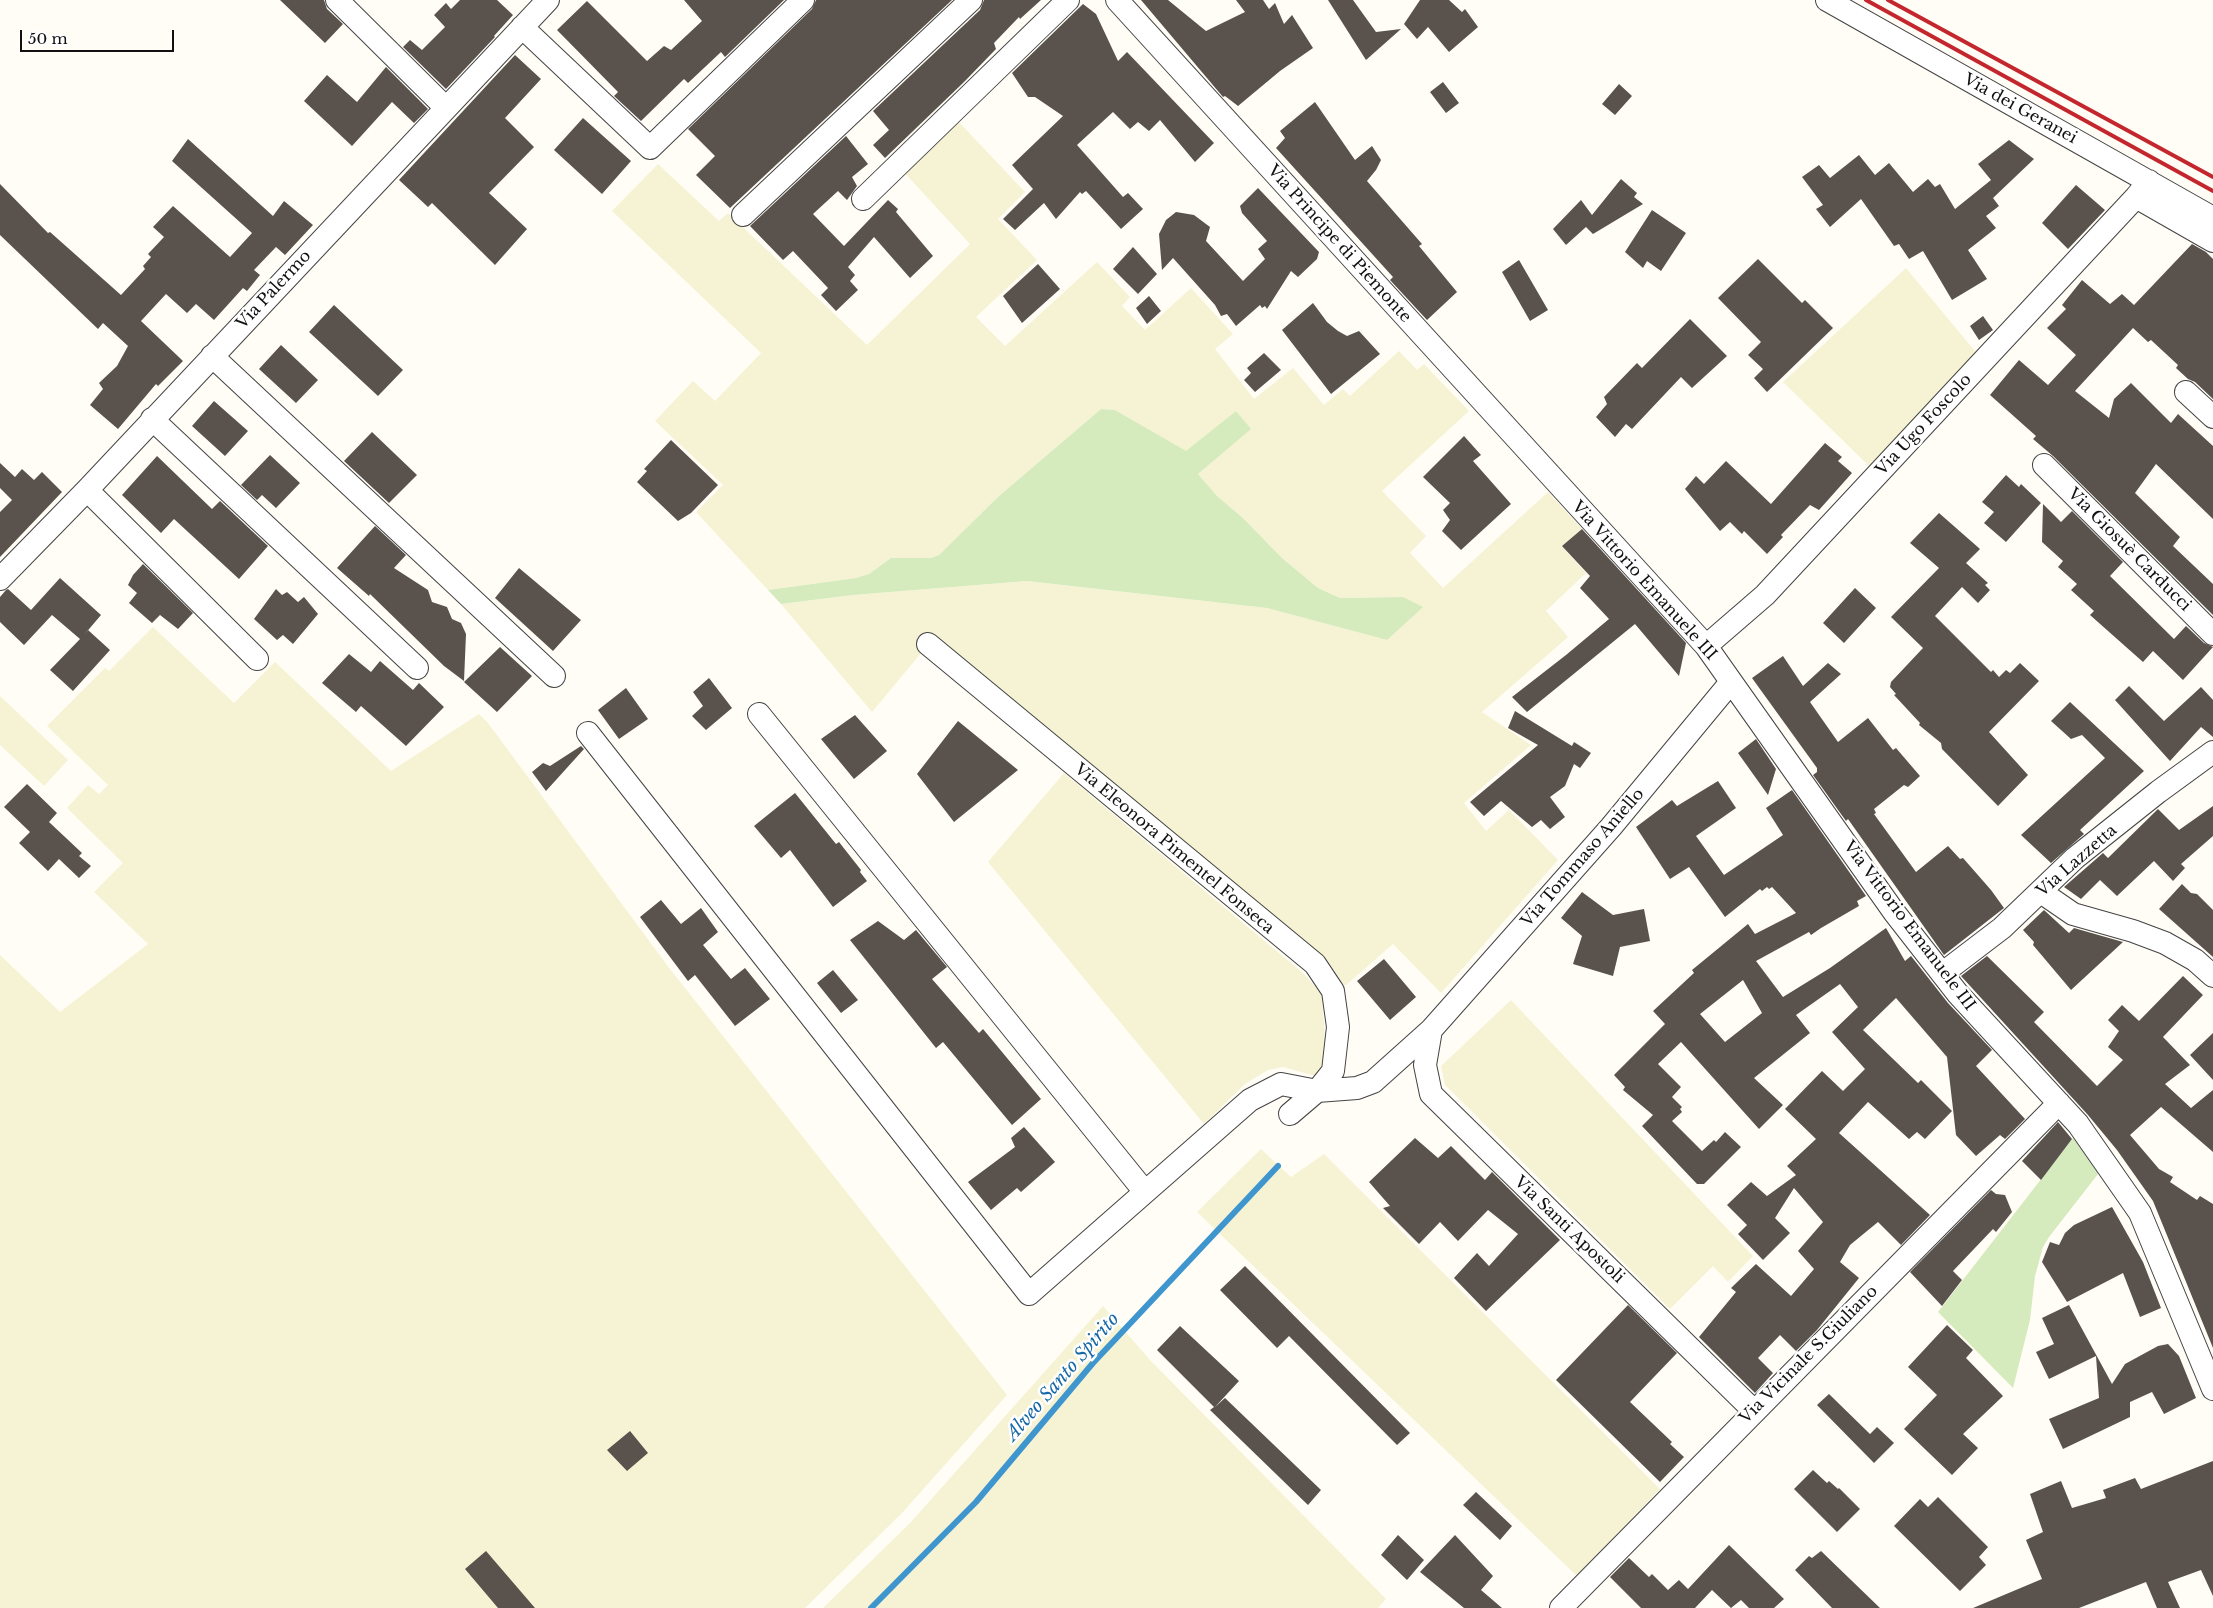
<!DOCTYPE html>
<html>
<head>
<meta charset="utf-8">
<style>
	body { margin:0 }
	#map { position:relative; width:2213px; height:1608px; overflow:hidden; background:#fffdf5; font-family:"Libre Baskerville",serif }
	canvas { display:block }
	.scale { position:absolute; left:20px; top:30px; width:154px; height:22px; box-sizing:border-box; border:2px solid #111; border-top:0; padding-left:6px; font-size:15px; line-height:18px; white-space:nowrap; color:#111; -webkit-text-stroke:4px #fff; paint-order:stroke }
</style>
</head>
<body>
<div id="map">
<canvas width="2213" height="1608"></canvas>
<div class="scale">50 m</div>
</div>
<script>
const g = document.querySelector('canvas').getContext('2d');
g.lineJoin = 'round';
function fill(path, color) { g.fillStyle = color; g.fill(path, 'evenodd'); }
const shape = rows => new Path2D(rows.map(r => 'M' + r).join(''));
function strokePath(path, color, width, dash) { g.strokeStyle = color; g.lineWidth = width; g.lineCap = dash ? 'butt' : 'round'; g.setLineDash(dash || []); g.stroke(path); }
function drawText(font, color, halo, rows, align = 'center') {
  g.font = font + ' "Libre Baskerville",serif'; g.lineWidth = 5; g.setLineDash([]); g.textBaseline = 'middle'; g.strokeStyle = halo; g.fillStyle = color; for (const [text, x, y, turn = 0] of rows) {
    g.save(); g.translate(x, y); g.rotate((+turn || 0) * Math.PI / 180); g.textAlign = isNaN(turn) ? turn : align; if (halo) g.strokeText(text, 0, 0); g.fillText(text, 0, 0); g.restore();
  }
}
fill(shape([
	[957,120,1025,192,998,219,1037,260,976,317,1005,346,1097,262,1130,297,1122,306,1145,330,1191,288,1233,334,1215,349,1254,399,1293,368,1324,405,1343,389,1350,396,1399,351,1417,370,1424,364,1469,411,1382,491,1426,536,1410,553,1443,588,1548,492,1582,529,1562,546,1586,573,1546,611,1568,637,1482,712,1531,745,1464,803,1486,831,1509,810,1558,860,1441,993,1393,944,1345,986,1305,944,932,640,872,712,781,604,853,595,1027,581,1267,608,1387,640,1403,597,1340,598,1318,588,1282,558,1243,518,1217,496,1198,474,1250,429,1236,411,1186,452,1115,410,1101,409,999,496,939,555,931,558,891,558,869,574,856,578,768,590,696,512,723,485,655,421,693,381,715,401,761,353,612,211,658,164,719,221,728,213,867,345,970,244,902,170],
	[1906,268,1979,356,1869,466,1783,382],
	[153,627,234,703,275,662,391,771,479,714,488,723,670,969,1007,1395,902,1513,805,1608,0,1608,0,955,60,1012,148,944,94,892,123,863,67,808,88,785,99,794,108,785,47,726,105,668,109,671],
	[0,696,68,760,44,786,0,745],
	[1064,773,1304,974,1322,994,1325,1040,1324,1072,1319,1077,1283,1067,1268,1070,1245,1084,1204,1124,988,862],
	[1511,1000,1753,1256,1728,1282,1713,1266,1670,1309,1445,1085,1441,1066],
	[1261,1149,1291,1177,1324,1154,1660,1489,1577,1576,1197,1212],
	[1103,1306,1150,1360,1386,1599,1378,1608,823,1608,911,1522]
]), '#f6f3d4');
fill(shape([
	[1101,409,1115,410,1186,451,1236,411,1251,429,1198,474,1217,496,1243,518,1282,558,1318,588,1340,598,1403,597,1423,607,1387,640,1267,608,1027,581,853,595,781,604,768,590,856,578,869,574,891,558,931,558,939,555,999,496],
	[2073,1138,2096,1166,2098,1174,2049,1237,2043,1247,2035,1276,2030,1320,2013,1388,1938,1312]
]), '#d5ebbd');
strokePath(shape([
	[871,1608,976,1502,1093,1363,1278,1166]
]), '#3f96cf', 6);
fill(shape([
	[280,0,324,0,327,9,343,24,325,43],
	[460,0,497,0,513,15,494,36,495,37,446,89,403,47,410,40,422,50,445,27,434,15,446,3,451,9],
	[684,0,784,0,725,57,721,52,688,83,684,79,641,121,614,96,618,92,557,30,587,1,647,61,664,46,671,50,702,21],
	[816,0,952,0,730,208,696,175,715,156,688,129,812,9],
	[984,0,1041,0,1020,19,1019,17,994,43,996,49,964,82,885,158,873,145,889,130,873,111,980,10],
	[1141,0,1168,0,1206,31,1245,12,1236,0,1263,0,1269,9,1275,3,1284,24,1292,15,1313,48,1280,71,1238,106,1225,96,1223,97],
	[1328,0,1353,0,1376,32,1401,29,1366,60],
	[1420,0,1449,0,1462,12,1465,9,1478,27,1449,52,1428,27,1417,39,1404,24],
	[1083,4,1096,14,1118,61,1127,52,1214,143,1195,162,1160,120,1149,131,1138,122,1130,129,1113,112,1077,145,1123,197,1128,193,1143,209,1121,229,1086,191,1082,194,1080,192,1056,219,1044,203,1015,230,1003,219,1033,189,1012,165,1063,116,1035,97,1028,97,1012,73],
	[515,55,541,79,505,118,534,147,489,193,527,229,495,265,432,203,428,207,399,180],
	[386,67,428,109,414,123,392,102,352,146,304,101,327,75,357,102],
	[1443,82,1459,103,1446,113,1430,92],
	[1619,84,1632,96,1615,115,1602,104],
	[1315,102,1355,160,1372,146,1381,160,1376,170,1367,181,1422,244,1419,246,1457,292,1427,320,1390,280,1393,277,1276,148,1285,138,1280,131],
	[583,118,631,161,602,194,554,150],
	[846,136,868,164,852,177,857,186,847,200,838,191,813,214,844,246,888,200,898,209,896,212,933,256,910,278,874,237,848,267,855,275,850,281,858,290,836,311,821,295,828,288,793,251,783,260,750,226],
	[188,139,273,216,284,201,313,225,285,255,276,247,254,270,260,275,247,291,243,288,214,320,196,304,187,313,166,294,141,321,183,361,158,386,156,384,118,429,90,405,103,389,99,383,117,366,128,346,103,323,98,329,0,235,0,184,48,233,50,232,121,295,145,269,143,266,151,257,148,254,164,237,153,227,173,206,230,257,252,233,172,161],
	[2009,140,2034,159,1993,198,1999,206,1986,216,1996,228,1968,250,1987,279,1952,300,1923,251,1909,259,1899,244,1894,246,1861,199,1830,227,1816,209,1823,205,1802,177,1819,165,1830,178,1859,155,1875,175,1889,163,1913,192,1928,179,1935,187,1940,184,1955,209,1991,180,1978,164],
	[1621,179,1637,193,1634,197,1643,204,1593,234,1586,227,1566,245,1553,229,1581,200,1592,215],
	[2076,185,2105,210,2068,249,2042,223],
	[1258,188,1319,252,1317,259,1298,277,1291,271,1267,309,1265,306,1262,308,1260,305,1236,326,1227,314,1221,316,1215,305,1173,258,1162,270,1159,234,1166,220,1176,212,1194,215,1210,227,1206,241,1243,281,1265,259,1258,249,1267,241,1242,213,1240,206],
	[1652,210,1686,233,1661,271,1647,261,1643,268,1625,252],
	[2192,244,2206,252,2213,259,2213,399,2195,382,2188,379,2176,368,2178,365,2151,340,2148,342,2133,328,2075,391,2109,418,2114,399,2131,383,2171,423,2178,414,2213,446,2213,519,2156,464,2135,493,2180,537,2173,546,2213,584,2213,615,2053,456,2033,439,2036,436,1990,395,2019,360,2048,385,2076,355,2047,328,2066,309,2062,305,2082,280,2110,304,2122,294,2134,305],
	[1133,247,1157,274,1138,294,1113,269],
	[1758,259,1802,303,1805,300,1833,328,1767,392,1754,378,1763,369,1748,355,1761,342,1718,298],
	[1519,260,1548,310,1530,321,1502,272],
	[1038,264,1060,289,1022,323,1003,296],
	[1149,296,1161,311,1147,324,1136,308],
	[1313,303,1327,322,1338,331,1347,336,1359,331,1380,354,1331,394,1282,330],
	[334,305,403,370,378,396,309,332],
	[1983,316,1993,330,1979,340,1970,326],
	[1690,319,1727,356,1692,388,1681,377,1632,429,1626,424,1615,437,1596,417,1607,404,1604,397,1637,363,1642,368],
	[281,345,318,380,296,403,259,369],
	[1264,353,1281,370,1255,392,1244,380,1251,373,1247,368],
	[214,401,248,431,225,456,192,426],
	[372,432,417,475,389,503,344,461],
	[1464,436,1481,455,1473,461,1511,504,1461,550,1442,531,1450,520,1443,510,1450,503,1423,477],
	[671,440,718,485,691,513,678,521,637,482,647,471,644,469],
	[1825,443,1842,457,1838,461,1852,473,1819,510,1810,505,1781,535,1783,537,1767,554,1744,531,1742,534,1730,522,1720,531,1685,489,1696,476,1704,484,1726,461,1771,504],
	[270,455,300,483,276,508,262,495,257,500,241,485],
	[157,456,212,509,220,501,268,546,239,579,174,519,161,533,122,495],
	[0,463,15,477,22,469,34,480,42,472,62,492,0,557,0,512,12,500,0,488],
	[2006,475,2019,487,2021,484,2041,503,2006,542,1984,523,1994,512,1982,502],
	[2043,504,2061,522,2072,511,2123,562,2110,576,2174,639,2186,626,2204,643,2213,647,2183,680,2153,651,2143,662,2090,615,2094,611,2071,590,2077,584,2058,567,2063,561,2042,542],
	[1939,513,1980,549,1966,563,1988,583,1985,585,1990,590,1978,603,1962,587,1935,616,1991,672,1993,670,1999,677,2006,670,2010,673,2020,663,2039,681,1989,732,2028,775,1998,806,1942,749,1941,743,1919,725,1920,723,1894,695,1896,694,1890,687,1891,682,1923,648,1891,617,1939,568,1910,543],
	[375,526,406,555,394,568,428,590,432,602,447,607,452,619,461,623,466,634,464,681,444,666,370,594,369,596,337,568],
	[1582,529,1686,643,1679,676,1635,624,1527,712,1512,697,1566,655,1609,619,1580,588,1590,576,1562,546],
	[143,564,193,613,178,629,160,615,152,623,129,603,137,593,128,585,133,575],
	[519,568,581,620,553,651,495,598],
	[60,578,101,615,84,635,88,630,110,650,73,691,50,670,80,639,52,615,24,645,0,622,0,597,6,590,8,589,31,610],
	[1855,588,1876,608,1844,643,1823,623],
	[276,589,282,595,287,592,298,602,304,597,318,614,293,644,283,635,277,640,254,619],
	[500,647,532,676,497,712,464,682],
	[349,654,371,672,380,661,413,690,419,683,444,707,406,746,361,706,356,712,322,683],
	[1783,656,1803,686,1828,663,1841,674,1810,702,1838,742,1868,718,1893,750,1896,748,1920,776,1908,787,1904,785,1874,809,1876,813,1874,814,1916,872,1948,846,1960,859,1963,858,1991,890,2004,908,1944,955,1848,819,1846,821,1813,775,1817,772,1817,768,1752,678],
	[709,678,732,708,706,730,692,716,703,706,693,692],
	[2129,686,2164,721,2201,687,2213,700,2213,737,2201,727,2170,761,2115,700],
	[626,688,648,719,619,739,598,710],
	[2070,702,2144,771,2080,830,2084,834,2051,863,2021,835,2105,758,2082,735,2071,739,2051,721],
	[1515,711,1572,746,1574,742,1591,753,1580,768,1574,764,1565,786,1550,797,1565,817,1550,829,1541,820,1532,827,1501,801,1484,816,1470,802,1538,745,1508,728],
	[855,715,887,751,854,779,821,739],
	[958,721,1018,770,954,822,917,774],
	[1756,739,1776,769,1768,795,1738,753],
	[581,746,584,749,546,791,532,772,543,763,550,766],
	[1718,781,1736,808,1696,836,1724,875,1783,835,1766,808,1792,790,1866,896,1857,901,1859,906,1821,928,1811,935,1809,932,1756,961,1783,997,1830,968,1886,928,1905,961,1911,956,1948,1003,1992,1050,1976,1066,2025,1119,2005,1139,2000,1135,1976,1156,1956,1135,1947,1057,1896,998,1863,1030,1918,1083,1921,1080,1952,1111,1925,1139,1917,1132,1909,1139,1868,1102,1839,1133,1930,1215,1901,1245,1878,1222,1850,1245,1840,1262,1859,1278,1817,1330,1796,1351,1780,1335,1758,1358,1773,1373,1755,1393,1699,1337,1736,1292,1731,1288,1756,1264,1791,1296,1814,1269,1798,1251,1823,1222,1794,1188,1775,1218,1790,1233,1763,1260,1738,1234,1747,1225,1727,1205,1751,1182,1767,1196,1796,1175,1787,1166,1816,1139,1785,1109,1822,1071,1843,1091,1865,1069,1832,1032,1858,1007,1840,984,1796,1015,1810,1033,1754,1078,1783,1105,1759,1129,1681,1042,1658,1064,1681,1087,1672,1097,1682,1107,1680,1109,1682,1112,1672,1121,1702,1151,1714,1140,1716,1142,1725,1132,1741,1147,1704,1184,1697,1184,1642,1126,1653,1115,1623,1090,1625,1087,1614,1075,1665,1024,1653,1011,1694,973,1692,970,1748,924,1755,934,1796,913,1772,887,1769,889,1767,887,1762,891,1760,889,1725,917,1689,867,1670,879,1636,827,1672,800,1677,806],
	[1743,980,1762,1013,1725,1042,1700,1014],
	[27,784,57,813,49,822,82,853,79,856,91,866,79,878,59,859,48,871,19,843,30,832,4,807],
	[795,793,836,844,839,842,861,870,860,872,867,881,833,907,790,850,781,858,754,826],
	[2213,806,2213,836,2181,864,2185,868,2173,881,2154,861,2117,896,2100,880,2081,899,2064,887,2103,853,2108,858,2158,809,2179,830],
	[2182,884,2191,893,2197,894,2213,910,2213,957,2159,909],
	[1582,892,1613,915,1644,909,1650,941,1620,947,1613,976,1573,964,1582,936,1561,918],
	[661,900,681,924,701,908,718,932,703,945,731,979,745,968,770,999,735,1026,695,975,688,981,640,917],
	[2044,910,2069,933,2074,928,2123,942,2071,990,2033,945,2034,942,2023,930],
	[878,921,904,940,916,930,947,967,932,979,979,1033,983,1029,1041,1099,1012,1125,943,1042,936,1048,850,940],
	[1987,956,2044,1012,2034,1022,2097,1086,2123,1060,2108,1047,2119,1031,2108,1020,2122,1005,2139,1021,2183,976,2203,995,2163,1037,2190,1065,2165,1084,2191,1108,2213,1090,2213,1152,2161,1107,2130,1135,2159,1169,2173,1177,2170,1182,2197,1200,2200,1196,2213,1204,2213,1348,2153,1201,2117,1150,2088,1115,1961,976],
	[1384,959,1416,997,1390,1020,1357,981],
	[833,970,858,1000,841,1013,817,983],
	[2213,1033,2213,1080,2190,1055],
	[2058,1122,2072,1139,2041,1180,2022,1161],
	[1024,1127,1055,1162,1021,1192,1017,1188,991,1210,968,1182,1015,1147,1011,1138],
	[1415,1138,1438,1158,1451,1146,1485,1180,1492,1172,1560,1240,1486,1311,1454,1278,1477,1253,1489,1266,1518,1234,1488,1210,1458,1241,1440,1222,1419,1244,1383,1208,1390,1206,1369,1182],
	[1991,1190,1996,1194,2005,1195,2012,1212,1996,1232,1993,1229,1953,1271,1962,1280,1942,1306,1910,1272],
	[2112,1207,2143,1262,2161,1308,2140,1317,2123,1273,2067,1302,2042,1262,2050,1242,2059,1245,2065,1233,2074,1225],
	[1245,1266,1410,1433,1397,1445,1289,1336,1277,1348,1220,1290],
	[1628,1305,1677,1353,1630,1402,1672,1442,1670,1444,1684,1457,1660,1482,1556,1380],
	[2069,1305,2112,1384,2125,1364,2158,1346,2168,1344,2179,1356,2196,1398,2164,1414,2152,1392,2130,1402,2130,1417,2063,1449,2049,1419,2099,1398,2096,1356,2049,1379,2036,1352,2054,1344,2042,1318],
	[1947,1325,1973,1350,1966,1358,2003,1396,1963,1434,1978,1448,1952,1475,1904,1429,1937,1395,1908,1367],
	[1180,1326,1239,1381,1215,1407,1225,1398,1321,1490,1308,1505,1210,1410,1214,1407,1157,1350],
	[1829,1394,1870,1434,1877,1427,1894,1443,1874,1463,1817,1405],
	[630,1431,648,1453,627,1471,607,1450],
	[2213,1461,2213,1596,2201,1570,2168,1582,2180,1608,2157,1608,2146,1582,2079,1608,1973,1608,2042,1579,2026,1540,2043,1532,2030,1494,2061,1481,2072,1508,2106,1498,2103,1490,2135,1478,2141,1489],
	[1813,1470,1827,1483,1829,1481,1838,1489,1839,1488,1860,1509,1837,1532,1794,1489],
	[1476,1492,1512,1526,1500,1540,1463,1505],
	[1938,1497,1988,1547,1979,1557,1986,1565,1960,1591,1894,1526,1920,1499,1928,1507],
	[1398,1535,1424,1560,1407,1580,1381,1555],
	[1455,1535,1493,1576,1481,1590,1502,1608,1464,1608,1420,1572],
	[1729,1545,1784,1599,1774,1608,1749,1608,1741,1600,1731,1608,1712,1590,1695,1608,1641,1608,1610,1577,1629,1558,1649,1577,1652,1574,1668,1590,1679,1580,1688,1589],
	[486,1551,535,1608,498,1608,465,1569],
	[1821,1551,1880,1608,1832,1608,1795,1570,1809,1556,1812,1558]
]), '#5a524d');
const street = shape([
	[337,0,445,107],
	[1117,0,1706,646,1894,912,1958,994,2078,1124,2140,1213,2213,1389],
	[1827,0,2213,218],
	[522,27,650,148,803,0],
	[2136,197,2213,241],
	[863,199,1068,0],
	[743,215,971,0],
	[212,356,554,676],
	[2186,392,2213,417],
	[152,419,417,668],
	[2044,465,2213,634],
	[87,490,257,659],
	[0,579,87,490,548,0],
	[928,644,1315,964,1333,991,1338,1027,1333,1071,1317,1091,1290,1114],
	[1706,646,1765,595,2136,197,2149,181],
	[759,714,1145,1192],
	[588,733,1029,1294,1250,1100,1281,1084,1317,1091,1357,1088,1373,1082,1431,1030,1611,827,1731,682],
	[2041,892,2073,914,2133,931,2165,943,2195,960,2213,976],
	[1943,973,2002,928,2075,858,2158,792,2213,752],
	[1431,1030,1425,1065,1431,1094,1754,1411],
	[1561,1608,2059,1103]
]);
strokePath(street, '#444', 24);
strokePath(street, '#fff', 22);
strokePath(shape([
	[1866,0,2213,191],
	[1888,0,2213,177]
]), '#c4262e', 4);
drawText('16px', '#111', '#fff', [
	["Via dei Geranei",2020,109,29],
	["Via Principe di Piemonte",1339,244,48],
	["Via Palermo",274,290,-47],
	["Via Ugo Foscolo",1924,425,-47],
	["Via Giosuè Carducci",2129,550,45],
	["Via Vittorio Emanuele III",1644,581,48],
	["Via Eleonora Pimentel Fonseca",1174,849,40],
	["Via Tommaso Aniello",1583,858,-49],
	["Via Lazzetta",2077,861,-41],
	["Via Vittorio Emanuele III",1909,926,53],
	["Via Santi Apostoli",1569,1230,44],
	["Via Vicinale S.Giuliano",1809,1355,-45]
]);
drawText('italic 18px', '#1768a6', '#fff', [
	["Alveo Santo Spirito",1063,1377,-49]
]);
</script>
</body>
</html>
